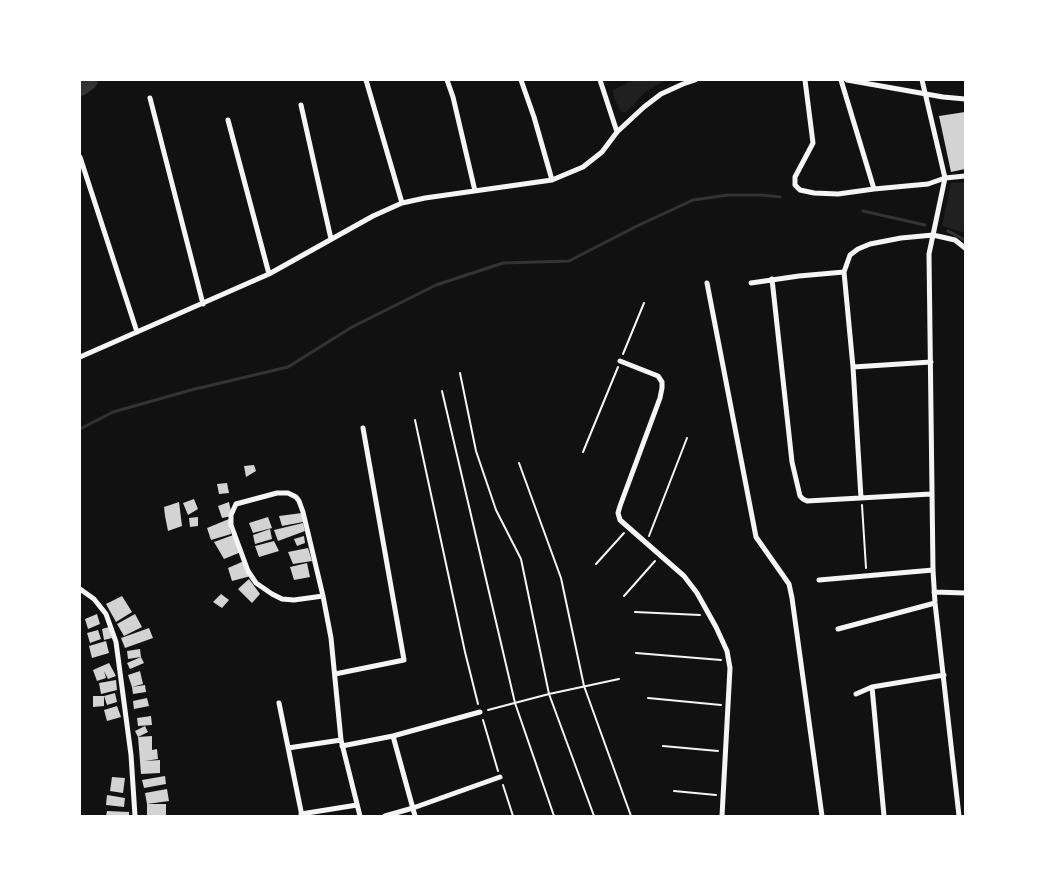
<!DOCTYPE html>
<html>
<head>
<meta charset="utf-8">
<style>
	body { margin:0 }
	#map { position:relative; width:1045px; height:896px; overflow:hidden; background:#111; font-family:Ubuntu,sans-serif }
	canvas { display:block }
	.frame { position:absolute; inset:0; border:81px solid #fff; pointer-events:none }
</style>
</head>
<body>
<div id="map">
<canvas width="1045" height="896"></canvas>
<div class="frame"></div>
</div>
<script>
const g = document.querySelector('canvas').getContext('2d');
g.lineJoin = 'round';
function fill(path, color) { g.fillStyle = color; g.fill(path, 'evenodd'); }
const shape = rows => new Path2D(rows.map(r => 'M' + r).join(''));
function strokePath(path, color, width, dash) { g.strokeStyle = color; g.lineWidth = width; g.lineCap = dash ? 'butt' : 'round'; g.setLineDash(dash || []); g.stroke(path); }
fill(shape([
	[634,80,666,80,646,91,626,112,621,112,614,98,613,90],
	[965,182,965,233,942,226,951,183]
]), '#202020');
strokePath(shape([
	[863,211,925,225],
	[948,231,965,240],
	[80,429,113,412,191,390,288,367,352,327,436,285,503,263,569,261,637,226,693,200,728,195,761,195,780,197]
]), '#333', 3);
strokePath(shape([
	[80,86,88,80]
]), '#333', 20);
fill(shape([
	[965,112,965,169,951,172,939,116],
	[254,465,256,471,246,477,244,466],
	[227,483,229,493,219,494,217,484],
	[194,499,198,509,188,515,183,503],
	[179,502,182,526,168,531,165,516,164,507],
	[229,502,232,516,222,518,218,506],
	[302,513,303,522,282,526,279,516],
	[198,517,198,526,190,527,189,518],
	[268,517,272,528,253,533,249,523],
	[229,519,231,534,211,540,207,528],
	[303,523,305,531,278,541,274,530],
	[270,529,272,539,255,544,253,535],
	[236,534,241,552,224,559,214,542],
	[304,536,305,543,297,546,294,539],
	[274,541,279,551,259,557,255,546],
	[308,548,312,561,293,564,288,552],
	[244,561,251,576,232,581,228,568],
	[307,563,310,577,294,580,290,567],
	[249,579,260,594,252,603,238,589],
	[221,594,229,600,222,608,213,602],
	[122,596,132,612,116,622,106,604],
	[97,614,100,624,88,629,85,619],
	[135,614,142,627,124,636,117,624],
	[109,627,112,638,104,640,102,629],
	[149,628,153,638,125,648,121,638],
	[98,630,101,639,90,643,87,633],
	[106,641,109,653,92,658,89,646],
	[140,649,141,657,128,659,127,651],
	[141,657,144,663,130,669,127,663],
	[109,663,116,676,108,679,104,671,106,678,97,681,93,670],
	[140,671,143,684,132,687,128,675],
	[116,680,117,690,101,694,99,683],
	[145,685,146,692,133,694,132,687],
	[115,693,117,702,107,705,104,696],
	[93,696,104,696,104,706,93,707],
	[147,698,149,706,134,709,133,701],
	[117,706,121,717,107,721,104,710],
	[151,716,152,725,138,726,137,718],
	[145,726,148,732,138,737,135,731],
	[152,736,152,750,157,749,158,759,145,761,160,760,160,773,141,774,138,737],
	[165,776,166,784,144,788,142,780],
	[112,777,125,778,123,793,110,791],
	[167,789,169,801,147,804,145,793],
	[107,795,125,798,124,807,106,805],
	[147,804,166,804,166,816,147,816],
	[107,811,129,812,129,816,106,816]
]), '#d3d3d3');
strokePath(shape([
	[623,354,644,303],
	[460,373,476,451,496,510,521,559,549,694,594,816],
	[442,391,515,703,554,816],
	[415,420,465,652,478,704],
	[583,452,618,367],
	[519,463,561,578,584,686,631,816],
	[862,505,866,568],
	[649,536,687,438],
	[596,564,624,533],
	[624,596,655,561],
	[635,612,700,615],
	[636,653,721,660],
	[648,698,721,705],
	[488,710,549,694,619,679],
	[483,720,498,771],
	[663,746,718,751],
	[503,785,513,816],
	[674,791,716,795]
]), '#f5f5f5', 2);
strokePath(shape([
	[366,80,402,203],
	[447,80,453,97,475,191],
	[521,80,534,117,552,180],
	[600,80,617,132],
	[805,80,813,143,795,177,795,185,800,190,814,193,838,194,874,189,928,184,945,178,965,176],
	[841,80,874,189],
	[847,80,943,97,965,99],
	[922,80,945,178,929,254,933,570,935,603,959,816],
	[150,98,203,304],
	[301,105,331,239],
	[228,120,269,274],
	[80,157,137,332],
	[844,272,853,367,861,498],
	[772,279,792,462,800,496,803,499,807,501,931,494],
	[707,283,756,537,789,584,792,598,822,816],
	[751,283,799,276,844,272,850,255,858,249,870,244,901,238,933,235,955,240,965,248],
	[80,357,269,274,373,216,402,203,425,198,552,180,583,167,602,152,617,132,644,107,661,94,683,84,695,80],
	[620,361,658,376,662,382,662,388,660,398,620,506,618,513,620,520,684,576,697,593,716,627,727,651,730,668,722,816],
	[853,367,931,362],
	[819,580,933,570],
	[80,589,94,599,106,614,116,642,131,755,135,816],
	[934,592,965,593],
	[323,596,294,600,282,599,272,594,256,583,248,571,231,525,231,515,236,504,277,493,288,493,296,497,299,501,303,512,323,596,331,638,341,740,360,816],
	[838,629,935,603],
	[335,674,404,660,363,428],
	[872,687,884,816],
	[856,694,872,687,944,675],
	[279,703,302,816],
	[393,736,415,816],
	[342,746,393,736,480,712],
	[288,748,341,740],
	[301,814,357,805],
	[385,816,413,808,500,777]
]), '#f5f5f5', 5);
</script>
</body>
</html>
